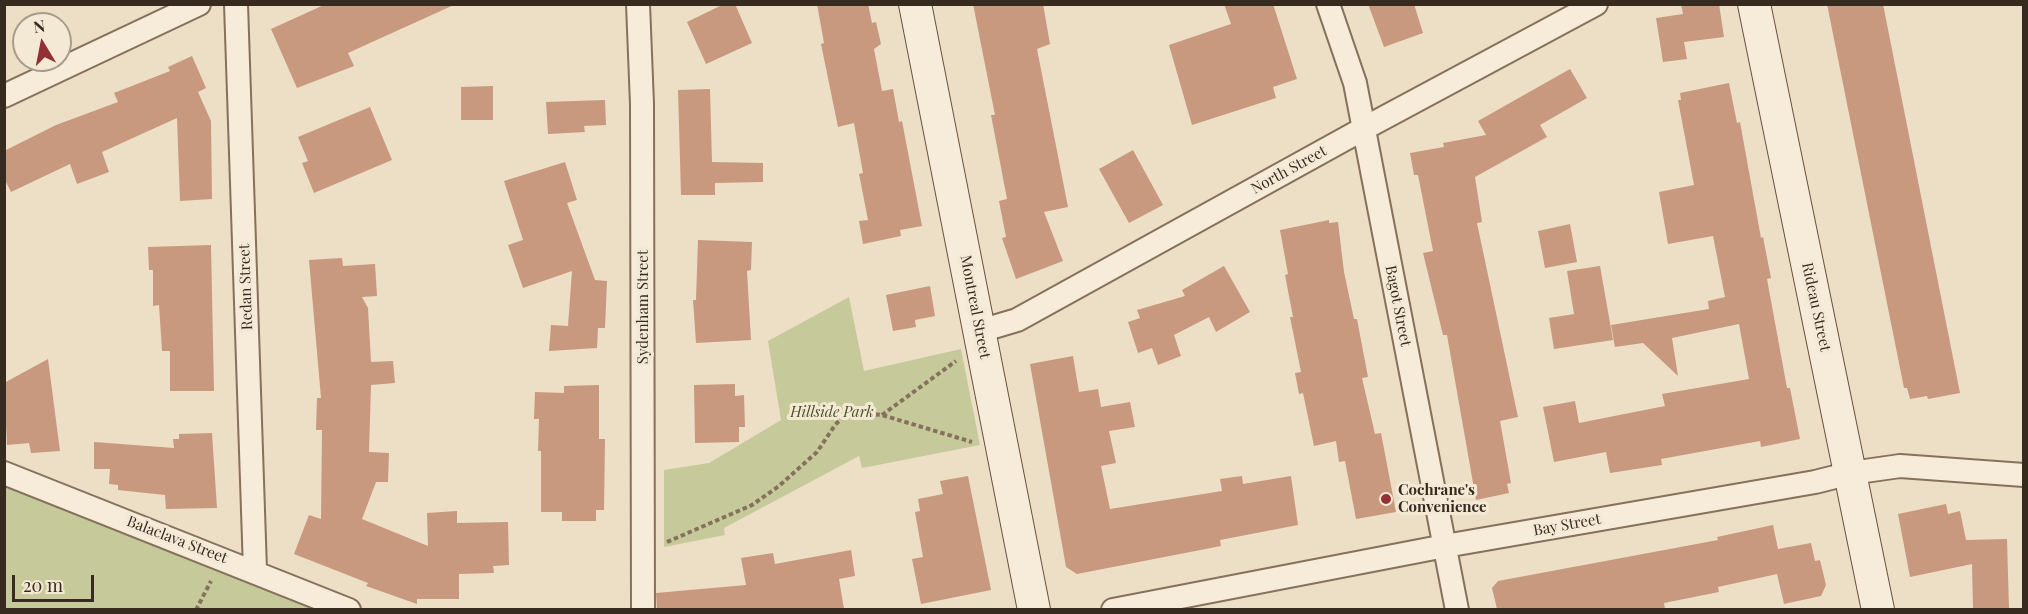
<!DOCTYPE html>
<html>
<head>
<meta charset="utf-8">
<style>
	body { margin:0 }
	#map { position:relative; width:2028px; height:614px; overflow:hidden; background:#ecdfc6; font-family:"Playfair Display",serif }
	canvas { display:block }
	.frame { position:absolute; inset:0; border:6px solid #372a1f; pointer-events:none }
	.north { position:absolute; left:12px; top:12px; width:60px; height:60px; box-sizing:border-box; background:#f4e9d5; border:2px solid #a89d8c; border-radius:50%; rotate:350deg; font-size:16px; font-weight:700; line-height:24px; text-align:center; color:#372a1f }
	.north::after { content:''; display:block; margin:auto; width:21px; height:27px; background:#923035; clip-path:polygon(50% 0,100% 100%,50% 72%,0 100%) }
	.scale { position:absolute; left:12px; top:575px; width:82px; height:27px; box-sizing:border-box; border:3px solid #372a1f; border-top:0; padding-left:8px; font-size:18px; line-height:21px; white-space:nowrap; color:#372a1f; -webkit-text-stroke:4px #f4e9d5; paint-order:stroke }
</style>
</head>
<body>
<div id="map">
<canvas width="2028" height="614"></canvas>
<div class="frame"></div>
<div class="north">N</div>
<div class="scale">20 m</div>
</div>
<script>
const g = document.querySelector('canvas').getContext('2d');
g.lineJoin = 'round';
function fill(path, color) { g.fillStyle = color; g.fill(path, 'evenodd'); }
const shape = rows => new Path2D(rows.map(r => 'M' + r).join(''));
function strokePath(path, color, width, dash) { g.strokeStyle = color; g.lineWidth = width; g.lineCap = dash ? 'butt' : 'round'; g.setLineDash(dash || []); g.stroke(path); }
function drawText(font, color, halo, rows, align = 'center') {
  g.font = font + ' "Playfair Display",serif'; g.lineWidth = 6; g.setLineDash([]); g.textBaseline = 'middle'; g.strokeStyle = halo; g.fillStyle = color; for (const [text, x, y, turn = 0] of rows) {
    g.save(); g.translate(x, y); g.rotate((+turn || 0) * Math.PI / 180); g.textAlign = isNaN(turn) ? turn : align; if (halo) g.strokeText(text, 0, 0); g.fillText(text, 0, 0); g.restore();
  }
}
fill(shape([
	[849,297,864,371,961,349,980,445,862,468,859,456,724,528,725,535,664,547,664,470,709,463,781,420,768,341],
	[4,487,5,487,314,609,5,609]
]), '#c6ca9a');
fill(shape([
	[326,4,456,4,348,53,354,66,297,88,271,29],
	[724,4,735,4,752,43,706,64,687,22],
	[817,4,868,4,872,23,876,22,881,44,874,49,882,91,893,89,899,122,902,121,922,226,900,230,901,236,863,244,859,221,868,220,859,174,863,173,854,123,838,127,821,44,824,43],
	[973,4,1043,4,1050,44,1037,49,1068,207,1044,212,1063,261,1016,279,1002,238,1006,237,999,201,1007,199,991,115,995,115],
	[1224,4,1273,4,1297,79,1273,87,1276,98,1192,125,1169,45,1231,24],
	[1368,4,1414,4,1423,33,1384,47],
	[1681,4,1719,4,1724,37,1684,42,1687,59,1663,62,1656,18,1683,14],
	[1827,4,1883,4,1960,393,1928,399,1927,396,1910,399,1907,388,1904,388],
	[192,56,206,88,198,92,211,121,212,199,180,201,177,118,102,152,109,172,77,184,70,164,11,192,4,178,4,151,56,125,118,102,114,93,170,71,168,67],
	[1570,69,1587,98,1540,125,1547,137,1475,177,1482,222,1477,223,1518,417,1500,421,1511,483,1507,484,1509,493,1476,500,1447,335,1443,335,1423,253,1433,251,1418,175,1414,175,1410,153,1444,147,1443,143,1486,135,1478,121],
	[1729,83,1737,123,1740,122,1761,238,1763,237,1771,278,1767,279,1787,388,1790,388,1800,439,1761,447,1760,441,1661,459,1662,465,1610,473,1606,452,1554,462,1543,407,1575,401,1579,423,1665,406,1662,394,1749,379,1739,324,1672,338,1678,376,1643,343,1615,347,1611,325,1709,309,1708,301,1725,297,1713,236,1668,244,1659,192,1694,185,1678,100,1681,100,1680,93],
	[493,86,493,120,461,120,461,87],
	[710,89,712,162,763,163,763,182,715,183,715,195,681,195,678,90],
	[605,100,606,125,584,126,585,132,548,134,546,102],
	[370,107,392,160,314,193,302,163,308,161,298,137],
	[1133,150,1163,205,1129,223,1099,169],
	[565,162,577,200,567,203,595,280,607,281,605,328,598,328,597,348,549,351,551,325,568,326,572,271,523,288,508,245,523,240,504,181],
	[1329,220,1329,223,1338,222,1344,272,1354,319,1357,319,1368,377,1362,378,1375,434,1381,433,1396,512,1356,519,1345,461,1339,462,1336,441,1314,446,1303,393,1299,394,1295,373,1301,372,1290,317,1293,317,1285,275,1288,274,1280,230],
	[1570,224,1577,262,1545,268,1538,231],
	[698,240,752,242,751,270,747,271,751,340,696,343,693,300,696,300],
	[211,245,214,391,170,391,170,351,162,351,159,305,153,306,153,270,149,270,148,247],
	[342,258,343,266,375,264,377,296,362,297,368,308,371,362,393,361,395,383,371,385,369,452,389,453,388,482,376,482,362,519,428,546,427,513,457,511,457,523,508,522,509,565,493,566,494,573,459,574,459,599,417,599,417,604,366,586,368,583,294,554,309,515,321,519,322,430,316,430,317,398,321,398,309,260],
	[1224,266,1250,312,1216,332,1209,317,1174,335,1181,356,1158,365,1152,348,1138,353,1128,322,1140,318,1137,310,1185,296,1182,290],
	[1600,266,1613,340,1554,349,1549,318,1574,314,1567,271],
	[930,286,935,316,915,320,916,327,893,331,886,295],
	[1073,356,1079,392,1098,389,1101,407,1130,402,1135,427,1109,431,1116,463,1101,466,1110,509,1222,491,1220,479,1242,476,1243,484,1291,476,1298,525,1220,540,1221,546,1077,574,1066,567,1030,364],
	[48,359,60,451,31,453,29,443,7,445,4,383],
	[735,384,735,396,744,395,745,427,739,427,739,442,695,443,694,385],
	[599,385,599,439,605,439,604,510,596,510,596,521,562,521,562,512,541,512,541,451,538,451,539,419,534,419,535,392,564,393,564,386],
	[212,433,217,508,166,509,165,495,118,490,118,485,109,484,110,469,94,469,94,442,174,448,173,439,179,439,179,434],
	[968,476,991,590,921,604,912,559,923,557,915,512,920,511,918,499,943,494,940,481],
	[1946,504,1948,514,1960,511,1966,540,2007,539,2009,609,1973,609,1972,564,1910,577,1898,514],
	[1773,525,1778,549,1811,543,1815,561,1820,560,1826,585,1821,596,1784,604,1777,574,1718,587,1719,592,1664,603,1665,609,1497,609,1492,588,1498,581,1718,540,1717,537],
	[851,550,855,576,839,579,844,609,657,609,656,593,746,585,741,558,773,553,775,564]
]), '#c8997e');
const street = shape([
	[236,4,255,570],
	[638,4,642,104,643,610],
	[1328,4,1355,83,1457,610],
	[4,96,199,4],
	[980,331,1017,320,1363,129,1596,4],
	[4,473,349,610],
	[1113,610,1445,546,1815,482,1851,473,1900,466,2024,475]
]);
const secondary = shape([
	[915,4,1034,610],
	[1754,4,1878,610]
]);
strokePath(street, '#86715c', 26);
strokePath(secondary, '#685240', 34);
strokePath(shape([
	[882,415,956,361],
	[667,542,752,505,779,486,817,452,835,425,848,412,882,415,972,442],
	[196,610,211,581]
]), '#86715c', 4, [4.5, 3]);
strokePath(street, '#f7ecd9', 22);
strokePath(secondary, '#f7ecd9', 32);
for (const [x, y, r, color] of [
	[1386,499,6,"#923035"]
]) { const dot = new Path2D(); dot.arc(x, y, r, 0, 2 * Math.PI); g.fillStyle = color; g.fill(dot); strokePath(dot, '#f4e9d5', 2); }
drawText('15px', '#372a1f', '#f4e9d5', [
	["North Street",1289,170,-29],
	["Redan Street",246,287,-92],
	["Bagot Street",1398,306,79],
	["Sydenham Street",643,307,-90],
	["Montreal Street",975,307,79],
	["Rideau Street",1816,307,78],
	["Bay Street",1567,525,-10],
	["Balaclava Street",177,540,21]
]);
drawText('italic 15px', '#4a5227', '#f4e9d5', [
	["Hillside Park",832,412]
]);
drawText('bold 15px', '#372a1f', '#f4e9d5', [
	["Cochrane's",1398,490],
	["Convenience",1398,507]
], 'left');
</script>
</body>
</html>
